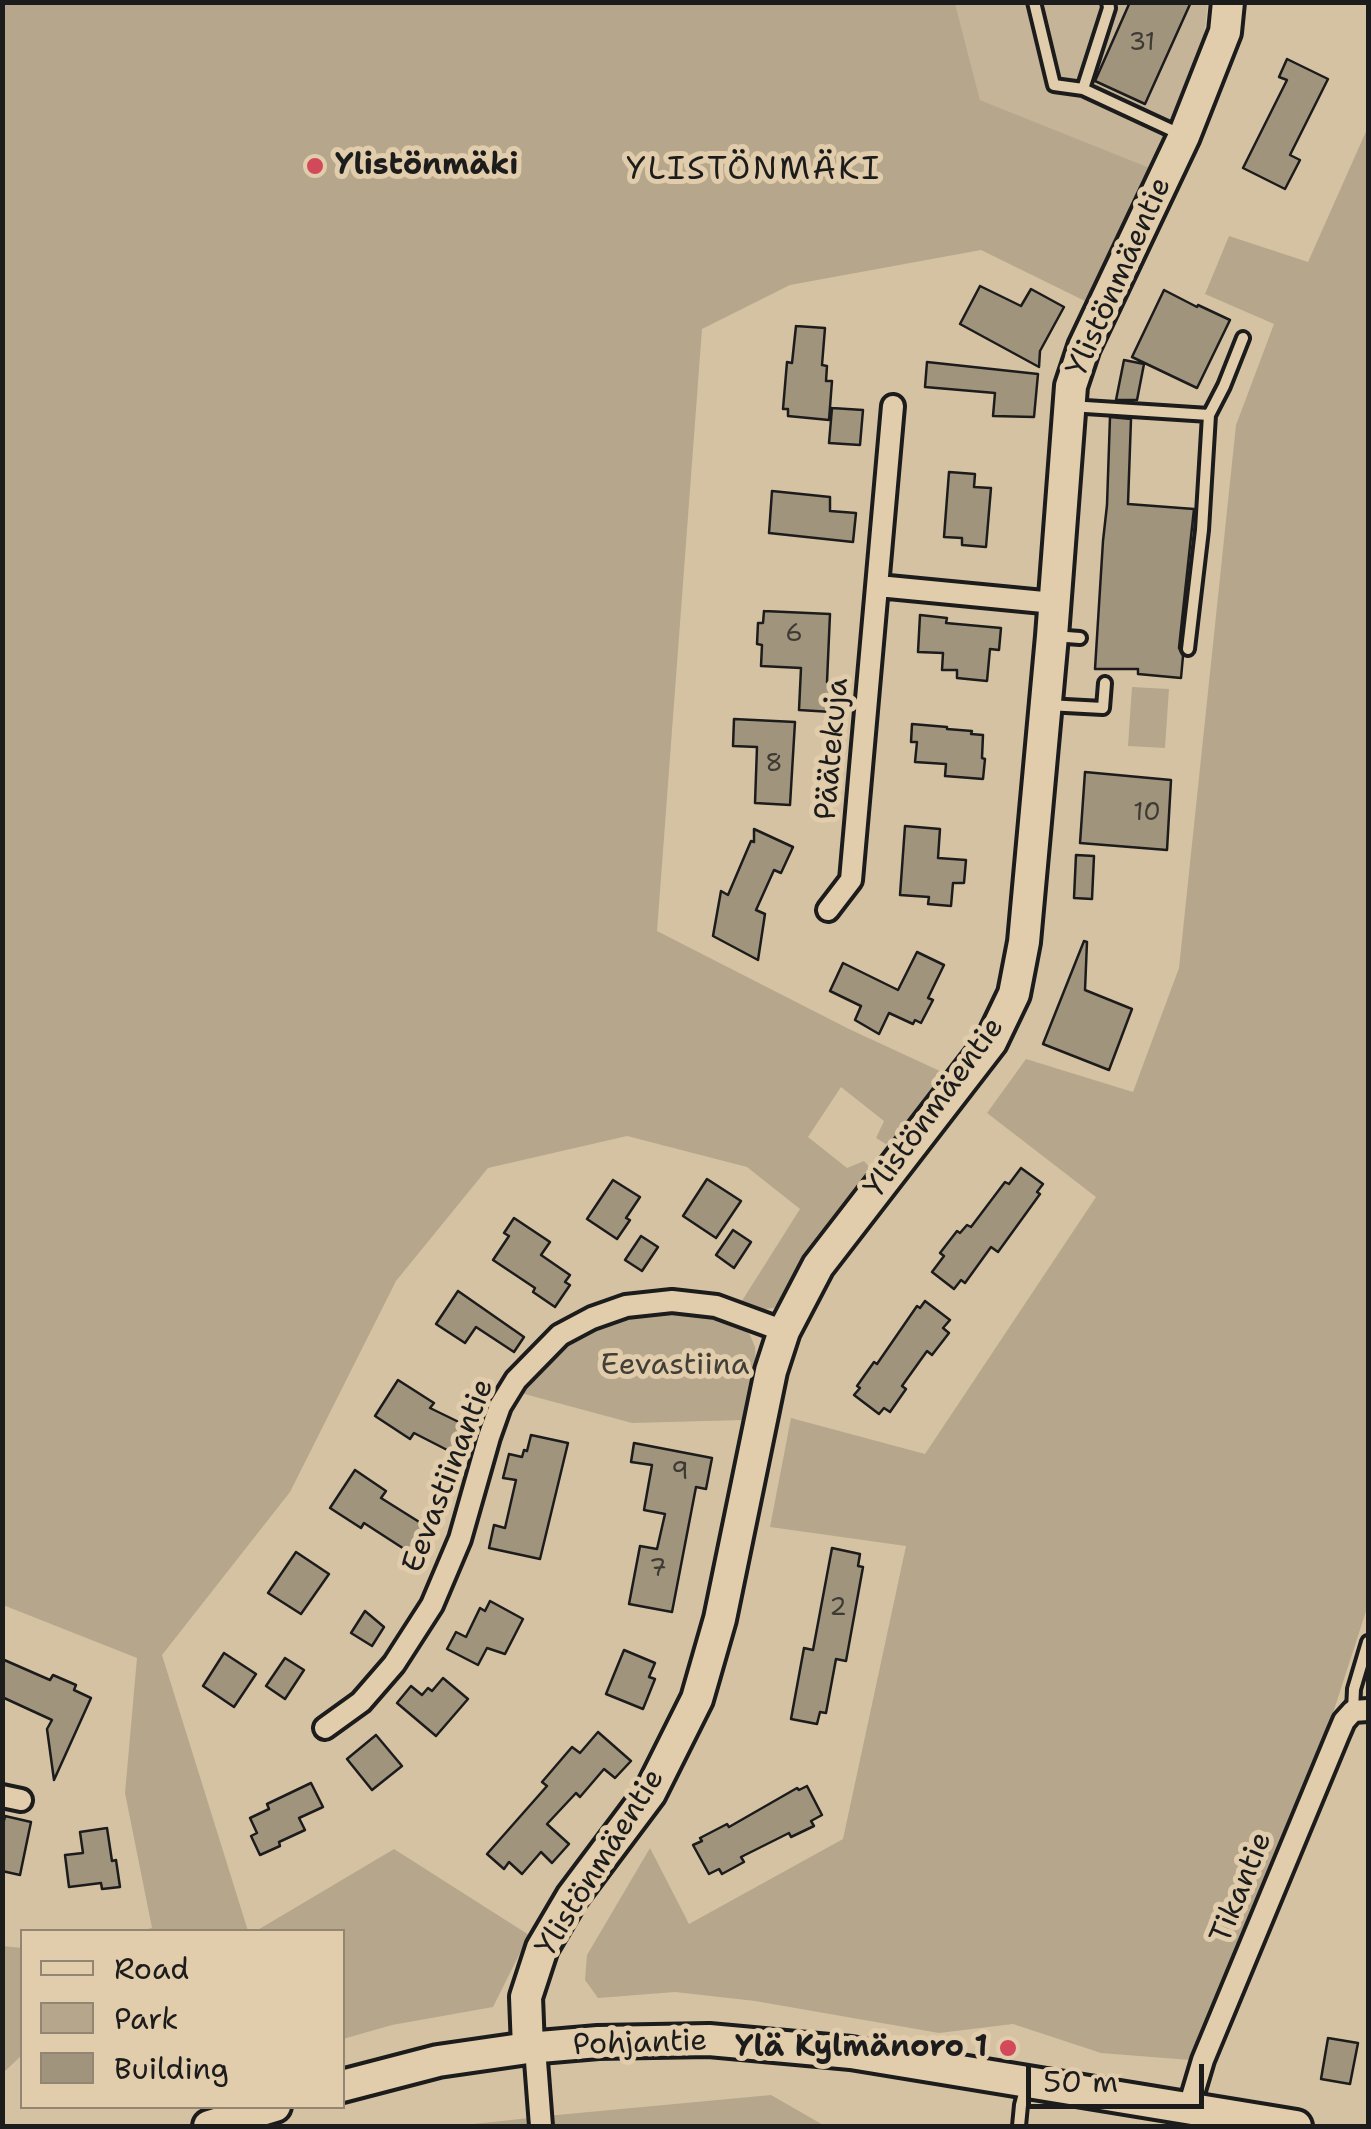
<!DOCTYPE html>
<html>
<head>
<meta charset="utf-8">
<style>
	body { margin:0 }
	#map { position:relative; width:1371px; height:2129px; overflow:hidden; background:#d5c2a2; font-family:"Shantell Sans",sans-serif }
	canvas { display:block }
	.frame { position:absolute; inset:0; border:5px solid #1c1c1c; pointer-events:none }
	.legend { position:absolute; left:20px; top:1929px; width:325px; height:180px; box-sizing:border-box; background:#e1cdab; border:2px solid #928672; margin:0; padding:12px 18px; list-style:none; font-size:30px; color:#1c1c1c }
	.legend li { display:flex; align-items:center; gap:20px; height:50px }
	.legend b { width:50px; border:2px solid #928672 }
	.scale { position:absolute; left:1026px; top:2064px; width:178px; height:45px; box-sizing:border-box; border:5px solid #1c1c1c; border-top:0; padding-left:12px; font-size:30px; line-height:35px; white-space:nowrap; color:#1c1c1c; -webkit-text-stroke:8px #e1cdab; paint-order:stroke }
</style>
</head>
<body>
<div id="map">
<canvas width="1371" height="2129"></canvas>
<div class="frame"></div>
<ul class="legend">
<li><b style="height:12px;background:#e1cdab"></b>Road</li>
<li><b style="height:28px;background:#b6a78c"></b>Park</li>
<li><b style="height:28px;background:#a1947d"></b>Building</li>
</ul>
<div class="scale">50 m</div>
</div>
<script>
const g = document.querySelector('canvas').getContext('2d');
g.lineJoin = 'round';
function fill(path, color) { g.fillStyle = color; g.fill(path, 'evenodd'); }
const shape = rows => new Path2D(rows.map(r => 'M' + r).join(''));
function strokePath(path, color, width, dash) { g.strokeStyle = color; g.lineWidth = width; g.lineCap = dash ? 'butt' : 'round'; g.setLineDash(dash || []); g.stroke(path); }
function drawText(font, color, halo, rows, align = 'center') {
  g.font = font + ' "Shantell Sans",sans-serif'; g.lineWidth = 10; g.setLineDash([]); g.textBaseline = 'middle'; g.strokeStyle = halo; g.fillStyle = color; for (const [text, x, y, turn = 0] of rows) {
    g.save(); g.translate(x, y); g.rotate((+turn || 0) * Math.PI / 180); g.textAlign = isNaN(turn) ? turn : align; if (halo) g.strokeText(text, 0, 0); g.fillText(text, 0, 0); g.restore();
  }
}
fill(shape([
	[955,3,1208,3,1203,42,1150,168,980,100]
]), '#c5b497');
fill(shape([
	[2,3,955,3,980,100,1150,168,1087,302,981,250,790,285,702,329,657,931,849,1029,942,1072,897,1140,886,1144,876,1138,884,1121,841,1087,808,1137,847,1168,864,1161,874,1172,833,1221,789,1296,774,1308,757,1310,740,1304,800,1209,747,1167,627,1136,488,1168,396,1281,290,1492,162,1655,248,1931,139,1931,152,1928,125,1793,137,1658,3,1605],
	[1368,127,1368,1605,1334,1710,1190,2060,1101,2053,1013,2024,939,2033,755,2001,675,1992,598,1998,585,1980,587,1955,650,1848,689,1924,843,1839,906,1546,770,1527,791,1418,925,1454,1096,1197,987,1113,1026,1059,1133,1092,1179,968,1236,425,1274,324,1205,294,1229,236,1308,262],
	[1132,687,1169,689,1165,748,1128,746],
	[673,1311,693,1312,717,1316,742,1326,750,1335,755,1347,756,1365,743,1420,632,1423,517,1392,567,1342,595,1326,628,1315],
	[394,1849,529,1935,493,2007,392,2025,343,2039,342,1932,256,1931],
	[3,1946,22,1948,22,2057,21,2056,3,2073],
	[771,2095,825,2126,455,2126,557,2115]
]), '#b6a78c');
const building = shape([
	[1130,2,1191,2,1145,104,1095,81,1130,2],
	[1287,59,1328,79,1290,155,1300,160,1285,189,1243,168,1287,80,1279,77,1287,59],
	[980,286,1021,306,1031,289,1064,307,1040,351,1039,367,960,324,980,286],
	[1164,290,1197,307,1198,305,1230,320,1197,388,1132,357,1164,290],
	[796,326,825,328,822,365,827,366,826,381,832,381,829,420,788,416,788,409,783,409,787,362,792,363,796,326],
	[1124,360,1144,364,1137,400,1116,400,1124,360],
	[927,362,1038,374,1034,417,993,416,995,393,925,387,927,362],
	[832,408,863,410,860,445,829,443,832,408],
	[1110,417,1131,419,1128,504,1194,509,1179,648,1183,656,1181,678,1138,674,1138,669,1095,669,1103,541,1107,505,1110,417],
	[949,472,975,474,974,487,991,488,986,547,962,545,962,538,944,537,949,472],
	[772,491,830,497,830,511,856,513,853,542,769,533,772,491],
	[764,611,830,614,827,682,834,682,832,712,799,710,801,668,761,666,762,645,757,644,758,623,763,623,764,611],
	[920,615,947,618,946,623,1001,628,999,650,990,649,987,681,957,678,957,670,942,670,943,653,918,652,920,615],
	[734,719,795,722,790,805,755,803,757,747,733,746,734,719],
	[912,724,947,727,947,729,972,731,971,734,983,735,982,758,985,759,983,779,945,776,946,764,915,762,917,742,911,742,912,724],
	[1085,772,1171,780,1167,850,1080,843,1085,772],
	[905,826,940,829,938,858,966,860,964,883,953,883,951,906,928,904,929,897,900,895,905,826],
	[754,829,793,847,781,873,774,870,756,910,765,914,758,960,713,936,721,891,728,895,751,841,754,842,754,829],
	[1076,855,1094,856,1092,899,1074,898,1076,855],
	[1084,941,1087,942,1085,990,1132,1009,1109,1070,1043,1044,1084,941],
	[917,952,944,965,928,998,933,1000,921,1023,915,1020,913,1024,889,1013,879,1034,855,1020,861,1006,830,991,843,963,898,990,917,952],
	[1021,1168,1043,1184,1037,1192,1040,1194,998,1252,991,1247,965,1283,961,1280,954,1289,932,1272,944,1256,940,1253,957,1231,960,1233,967,1225,971,1227,1005,1182,1009,1184,1021,1168],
	[707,1179,741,1201,716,1238,683,1216,707,1179],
	[613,1180,640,1197,626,1218,630,1220,617,1239,587,1219,613,1180],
	[514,1218,550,1242,541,1255,570,1275,565,1282,570,1285,555,1307,533,1292,535,1288,493,1260,509,1236,504,1233,514,1218],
	[733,1230,751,1242,734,1268,716,1255,733,1230],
	[641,1236,658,1247,642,1271,625,1260,641,1236],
	[458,1291,524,1337,514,1352,476,1327,465,1343,436,1324,458,1291],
	[925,1301,950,1320,943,1328,949,1333,932,1355,927,1351,902,1386,906,1389,890,1412,884,1408,879,1414,854,1395,860,1388,857,1386,874,1362,877,1364,917,1306,920,1308,925,1301],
	[398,1380,434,1403,430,1408,469,1427,455,1454,414,1433,410,1439,375,1416,398,1380],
	[531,1435,568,1443,540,1559,489,1548,494,1525,505,1528,516,1480,503,1478,509,1454,522,1457,524,1450,527,1451,531,1435],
	[634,1443,712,1458,706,1489,696,1487,672,1612,629,1604,640,1546,657,1549,665,1514,644,1510,652,1465,631,1462,634,1443],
	[355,1470,386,1491,381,1498,432,1530,415,1556,364,1523,361,1528,330,1508,355,1470],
	[832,1548,860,1554,858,1566,863,1567,846,1661,836,1659,826,1713,820,1712,817,1724,791,1719,804,1648,813,1650,832,1548],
	[296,1552,329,1574,301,1614,268,1593,296,1552],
	[490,1601,523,1619,505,1654,487,1648,478,1665,447,1649,456,1632,466,1637,480,1608,485,1611,490,1601],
	[365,1611,384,1627,372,1646,351,1633,365,1611],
	[624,1650,655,1663,649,1677,655,1679,643,1709,606,1694,624,1650],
	[224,1653,256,1674,234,1707,203,1686,224,1653],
	[285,1658,304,1670,285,1699,266,1686,285,1658],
	[2,1659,50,1680,53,1675,76,1685,74,1690,91,1698,54,1780,47,1729,52,1720,2,1697,2,1659],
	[443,1678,468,1699,436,1736,397,1703,411,1686,422,1695,428,1688,432,1691,443,1678],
	[598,1732,631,1761,615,1778,604,1769,580,1797,576,1793,547,1824,569,1844,552,1863,541,1852,522,1874,509,1862,504,1869,487,1854,547,1786,542,1782,572,1747,580,1753,598,1732],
	[376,1735,402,1766,372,1790,347,1759,376,1735],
	[311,1783,323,1807,299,1818,305,1830,279,1842,280,1846,260,1855,251,1836,257,1833,250,1818,269,1809,267,1804,311,1783],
	[807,1786,822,1815,811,1821,814,1826,791,1837,789,1833,741,1857,744,1862,722,1874,719,1869,709,1874,693,1845,702,1841,700,1838,727,1824,729,1827,797,1788,799,1790,807,1786],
	[5,1816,31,1822,20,1875,2,1871,2,1829,5,1816],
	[107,1828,112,1861,116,1860,120,1887,102,1889,101,1883,69,1887,65,1855,83,1853,80,1832,107,1828],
	[1328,2038,1358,2043,1350,2084,1321,2079,1328,2038]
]);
fill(building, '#a1947d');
strokePath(building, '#1c1c1c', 2.5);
const lane = shape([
	[1034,2,1054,85,1083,89],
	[1108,2,1109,8,1083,89,1182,135],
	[1070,406,1209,415],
	[1053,636,1080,638],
	[1188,649,1202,530,1209,415,1224,386,1243,338],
	[1047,705,1103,708,1105,683],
	[1353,1711,1354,1689,1368,1642],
	[1019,2126,1021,2105,1026,2086]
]);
const street = shape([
	[878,586,1054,603],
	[828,910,851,880,893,406],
	[325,1728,361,1702,394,1664,432,1605,460,1539,489,1437,500,1406,516,1380,560,1335,592,1318,626,1306,672,1301,716,1306,784,1331],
	[2,1796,21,1800],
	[535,2048,541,2126],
	[1189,2107,1203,2060,1338,1735,1344,1721,1353,1711,1368,1710]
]);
const secondary = shape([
	[528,2048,526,1997,542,1948,572,1897,650,1793,697,1699,720,1619,771,1371,784,1331,818,1266,991,1042,1014,994,1024,942,1052,636,1071,386,1084,347,1184,136,1225,32,1228,2],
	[342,2086,438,2061,528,2048,598,2042,709,2040,851,2053,1296,2126],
	[209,2126,275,2106]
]);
strokePath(lane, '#1c1c1c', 18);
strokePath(street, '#1c1c1c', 28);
strokePath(secondary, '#1c1c1c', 38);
strokePath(lane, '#e1cdab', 10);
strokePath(street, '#e1cdab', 20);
strokePath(secondary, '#e1cdab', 30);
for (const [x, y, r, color] of [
	[315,166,10,"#d1495b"],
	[1008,2048,10,"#d1495b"]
]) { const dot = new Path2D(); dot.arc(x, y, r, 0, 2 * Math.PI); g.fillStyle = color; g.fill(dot); strokePath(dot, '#e1cdab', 4); }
drawText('25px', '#3d3a34', null, [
	["31",1142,43],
	["6",794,634],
	["8",774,764],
	["10",1147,813],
	["9",680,1472],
	["7",658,1569],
	["2",838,1608]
]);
drawText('bold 30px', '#1c1c1c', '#e1cdab', [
	["Ylistönmäki",335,166],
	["Ylä Kylmänoro 1",988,2048,"right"]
], 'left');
drawText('30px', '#1c1c1c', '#e1cdab', [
	["Ylistönmäentie",1120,277,-66],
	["Päätekuja",833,749,-85],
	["Ylistönmäentie",935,1108,-54],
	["Eevastiinantie",449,1476,-69],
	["Ylistönmäentie",601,1863,-58],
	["Tikantie",1242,1888,-68],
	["Pohjantie",640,2044,-2]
]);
drawText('30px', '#423f38', '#e1cdab', [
	["Eevastiina",675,1366]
]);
g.letterSpacing = '2.5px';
drawText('32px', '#1c1c1c', '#e1cdab', [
	["YLISTÖNMÄKI",754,171]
]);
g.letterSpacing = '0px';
</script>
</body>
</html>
